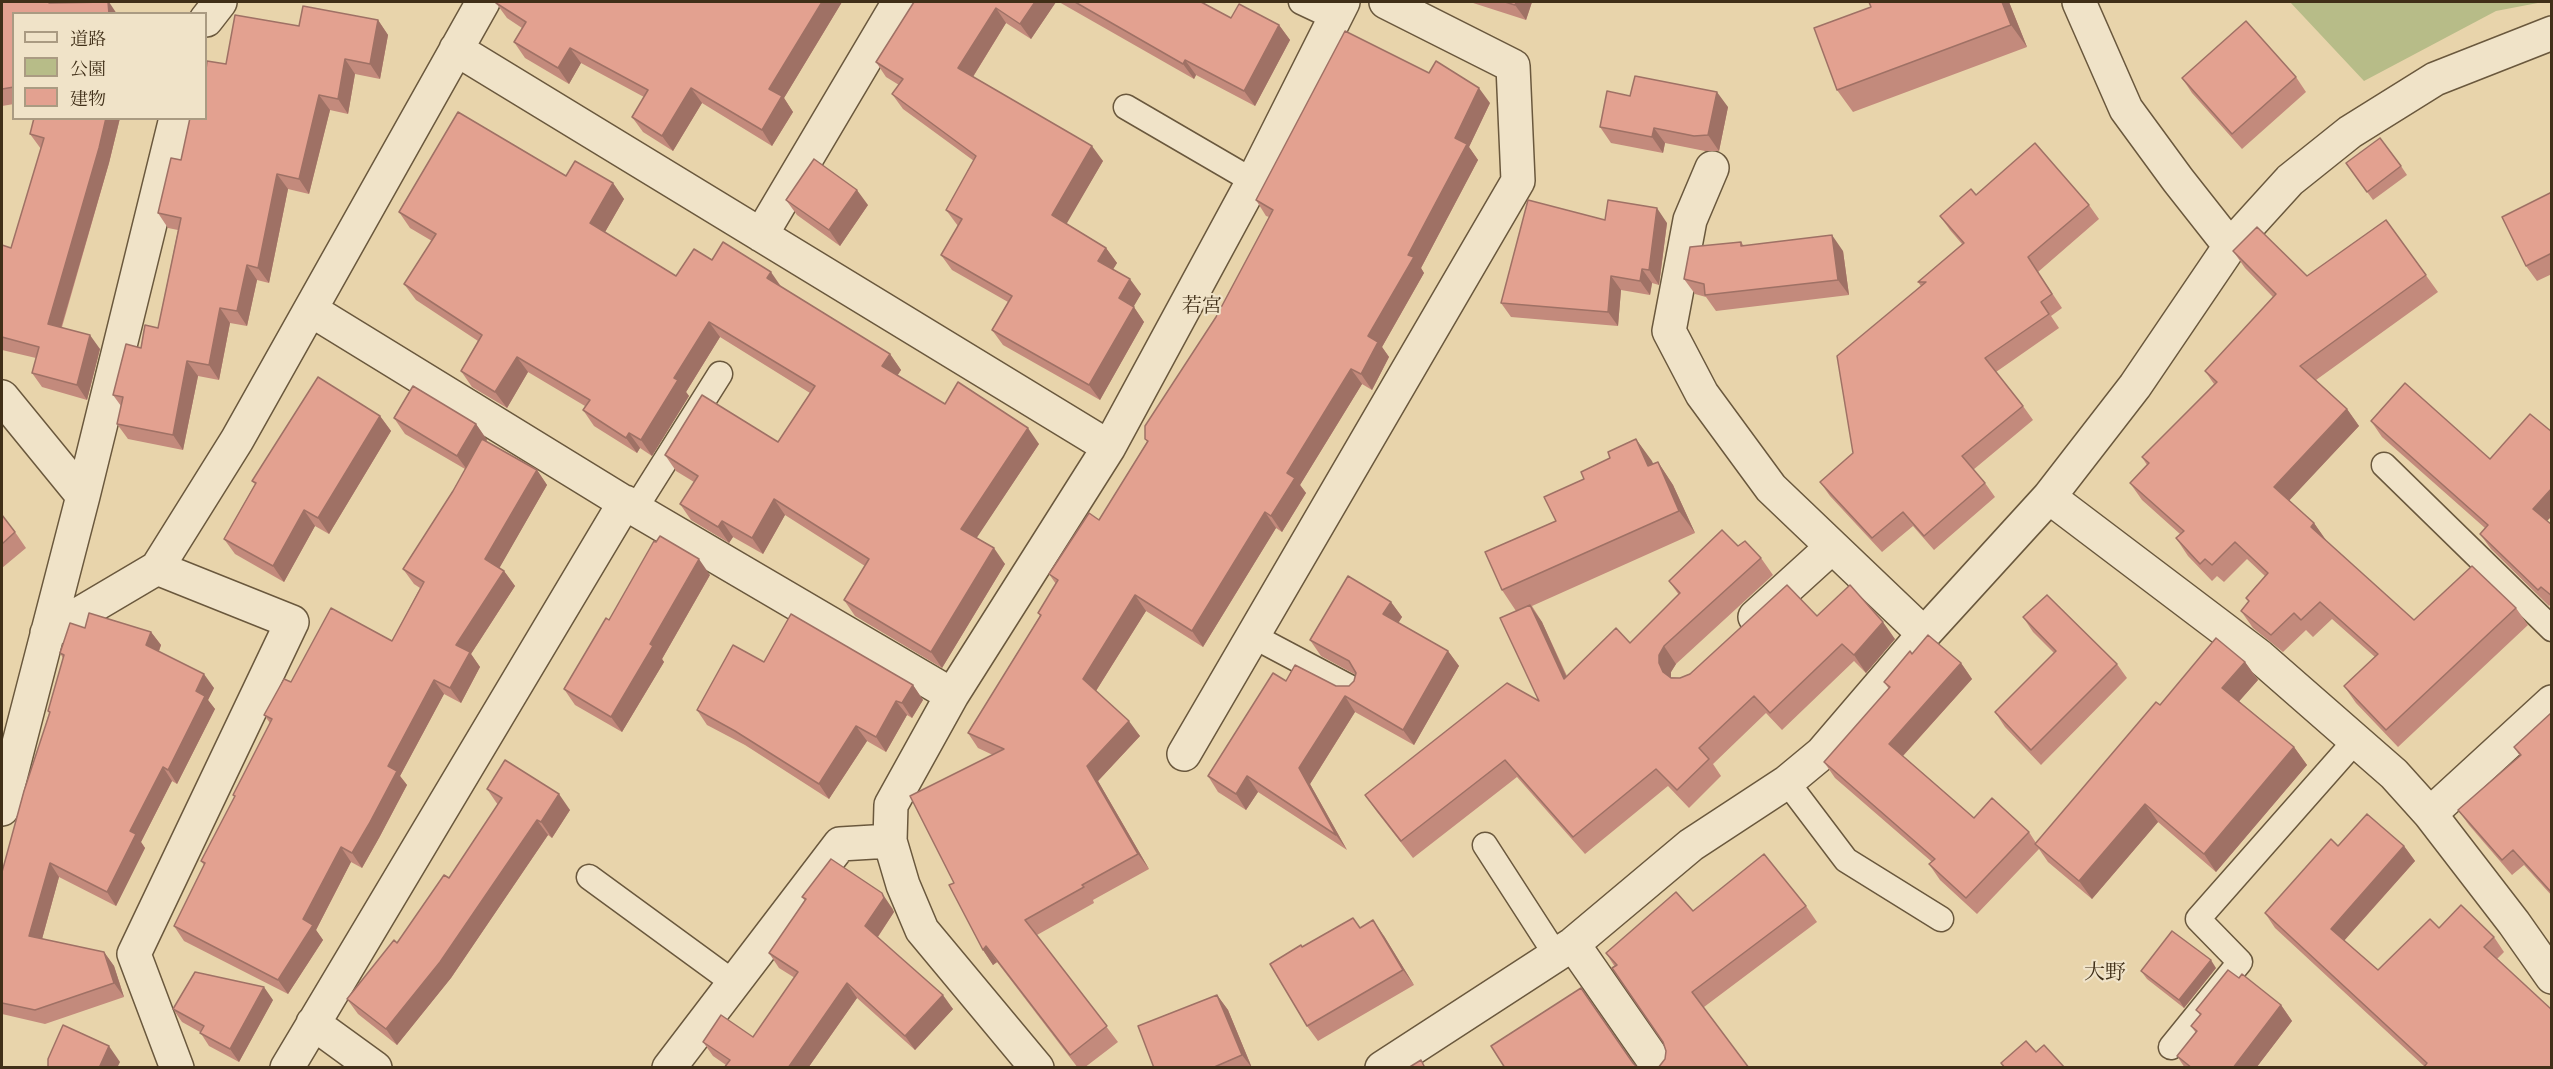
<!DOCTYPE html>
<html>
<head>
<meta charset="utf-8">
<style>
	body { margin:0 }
	#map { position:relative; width:2553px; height:1069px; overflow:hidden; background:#e8d4ab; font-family:"IM FELL French Canon","Noto Serif JP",serif }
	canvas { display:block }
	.frame { position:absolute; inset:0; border:3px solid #402f18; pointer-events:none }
	.legend { position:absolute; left:12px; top:12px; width:195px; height:108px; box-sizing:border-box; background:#f0e3c8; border:2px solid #aa9b82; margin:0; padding:8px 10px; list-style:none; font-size:18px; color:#402f18 }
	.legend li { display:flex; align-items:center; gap:12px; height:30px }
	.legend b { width:30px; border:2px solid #aa9b82 }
</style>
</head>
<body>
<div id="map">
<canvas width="2553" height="1069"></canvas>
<div class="frame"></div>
<ul class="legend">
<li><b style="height:8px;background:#f0e3c8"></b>道路</li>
<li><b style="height:16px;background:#b7bc88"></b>公園</li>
<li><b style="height:16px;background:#e3a190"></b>建物</li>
</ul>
</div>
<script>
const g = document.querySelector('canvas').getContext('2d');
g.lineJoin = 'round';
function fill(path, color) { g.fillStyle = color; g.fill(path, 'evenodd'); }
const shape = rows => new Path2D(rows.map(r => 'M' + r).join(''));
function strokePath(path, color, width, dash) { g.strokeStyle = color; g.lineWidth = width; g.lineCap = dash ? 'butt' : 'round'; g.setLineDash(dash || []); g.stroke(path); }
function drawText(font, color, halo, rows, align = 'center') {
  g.font = font + ' "IM FELL French Canon","Noto Serif JP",serif'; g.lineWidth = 4.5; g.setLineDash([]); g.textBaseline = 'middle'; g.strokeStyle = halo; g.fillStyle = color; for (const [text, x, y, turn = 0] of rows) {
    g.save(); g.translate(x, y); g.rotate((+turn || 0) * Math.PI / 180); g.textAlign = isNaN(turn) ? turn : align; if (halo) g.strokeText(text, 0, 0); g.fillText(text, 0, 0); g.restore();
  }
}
fill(shape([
	[2290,2,2543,2,2496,11,2364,81]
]), '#b7bc88');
const service = shape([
	[1301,2,1335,18],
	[1126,107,1253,181],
	[2384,465,2552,629],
	[635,509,720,374],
	[1253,636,1353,689],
	[1787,782,1846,860,1941,919],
	[1485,845,1556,955],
	[589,877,734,983],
	[2171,1047,2240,962,2198,919,2356,740]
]);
const minor = shape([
	[2079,2,2126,109,2178,180,2230,246],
	[206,20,220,2],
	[456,49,1109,447],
	[1712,168,1690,220,1669,331,1702,394,1771,488,1924,634],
	[761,235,899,2],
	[311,310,635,509,952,695],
	[2,397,83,496],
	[2049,497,2259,656,2394,774,2430,814,2514,923,2552,977],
	[157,568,292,622,134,954,177,1068],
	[1755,617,1832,547],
	[47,633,157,568,237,440,483,2],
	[1184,754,1518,181,1513,66,1386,2],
	[2,809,83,496,176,118],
	[2430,814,2552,702],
	[1573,944,1659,1068],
	[313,1023,375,1068],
	[287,1068,625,502],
	[669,1068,840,844,890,841],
	[1037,1068,922,930,903,885,890,841,891,805,952,695,1109,447,1253,181,1343,2],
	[1382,1068,1573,944,1691,845,1787,782,1822,753,1924,634,2049,497,2135,386,2230,246,2290,180,2350,132,2435,79,2552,33]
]);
strokePath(service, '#6a583d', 27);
strokePath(minor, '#6a583d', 36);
strokePath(service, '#f0e3c8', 24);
strokePath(minor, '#f0e3c8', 33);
fill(shape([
	[2,2,54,2,54,3,14,14,14,104,2,106],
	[497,2,842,2,784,98,793,112,772,146,702,103,673,151,643,132,632,117,644,97,581,63,569,84,525,58,514,42,522,28,507,18,496,3],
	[914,2,1056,2,1031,39,1006,23,973,77,1103,161,1066,223,1106,248,1117,263,1113,269,1141,294,1133,306,1144,322,1100,400,1003,345,992,330,1008,302,952,270,941,255,958,226,946,210,974,161,903,109,892,94,899,85,886,77,876,62],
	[1059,2,1201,2,1231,18,1279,25,1290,40,1255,106,1196,75,1194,79],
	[1470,2,1532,2,1526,20],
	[1869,2,2009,2,2027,47,1853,112,1837,90,1871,7],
	[378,20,388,35,380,79,355,74,348,114,330,110,309,194,288,189,269,283,257,280,247,326,230,323,219,380,198,376,183,450,128,439,117,424,121,406,113,395,141,348,158,328,178,230,168,228,158,213,181,160,206,118,226,64,299,26],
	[2296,77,2306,92,2242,149,2192,93,2182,78],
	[1630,96,1728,107,1719,151,1705,151,1665,143,1663,153,1611,143,1600,127],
	[1490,103,1469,147,1478,160,1421,268,1424,273,1382,347,1389,357,1372,390,1362,384,1300,485,1306,493,1282,532,1276,528,1203,647,1146,611,1096,691,1140,736,1098,781,1149,869,1093,900,1094,903,1037,935,1118,1042,1084,1068,1078,1068,997,962,993,965,983,950,954,883,993,755,978,748,968,733,1040,616,1038,613,1056,584,1049,574,1099,520,1147,442,1145,439,1216,317,1269,217,1266,216,1256,200],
	[34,118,120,118,109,163,62,327,100,349,87,400,42,387,32,373,36,358,2,350,2,245,11,248,41,149,30,134],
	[2346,163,2401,166,2407,175,2373,200],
	[566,176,613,183,624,199,605,232,676,276,712,260,781,287,890,354,901,370,897,376,945,404,1039,444,976,538,1005,564,942,668,855,616,844,600,865,566,785,515,763,554,733,537,729,543,691,520,680,504,694,482,676,471,665,455,778,442,810,393,720,337,686,392,689,396,652,456,640,448,637,453,594,426,583,410,585,406,528,372,507,408,472,387,461,371,478,341,416,300,404,284,432,241,410,228,399,212],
	[2552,192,2552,274,2537,281,2526,266],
	[1976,195,2089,205,2099,219,2038,272,2062,308,2051,316,2059,328,1996,372,2023,406,2033,420,1973,470,1985,483,1995,497,1934,550,1913,526,1882,552,1830,496,1820,482,1853,453,1921,286,1918,282,1962,244,1950,230,1940,216],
	[786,200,868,205,840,246,797,215],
	[1605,220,1667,223,1659,285,1652,283,1650,295,1621,290,1618,326,1511,317,1501,303],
	[2386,220,2438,292,2316,380,2347,409,2359,426,2289,500,2314,523,2326,541,2414,620,2516,608,2528,625,2398,747,2356,703,2344,686,2375,657,2332,619,2313,637,2306,630,2283,652,2253,628,2241,611,2249,601,2246,598,2265,576,2247,559,2224,582,2217,576,2212,581,2188,556,2176,538,2180,534,2142,500,2130,483,2147,465,2142,457,2214,384,2205,371,2273,297,2245,268,2233,251,2307,276],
	[1741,242,1744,246,1843,251,1849,295,1716,311,1706,297,1695,294,1684,279],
	[380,416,391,431,329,534,315,526,284,582,235,554,224,539,255,484,252,481],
	[394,418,476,424,487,440,486,441,537,470,547,485,499,568,504,571,515,586,471,654,480,667,461,703,444,694,400,776,407,785,379,838,362,868,351,862,316,930,323,940,288,994,184,941,174,926,204,865,201,861,235,798,233,795,270,723,264,715,291,682,392,641,420,588,414,584,403,569,453,491,465,469,405,434],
	[2371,421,2547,521,2552,525,2552,603,2549,606,2491,549,2480,534,2485,528,2382,437],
	[1636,439,1653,464,1658,462,1673,485,1695,533,1532,606,1542,622,1567,676,1630,643,1679,595,1669,581,1738,546,1761,558,1773,575,1676,664,1671,672,1671,677,1680,678,1817,616,1895,639,1866,673,1854,661,1782,730,1766,713,1713,764,1721,776,1689,808,1668,786,1585,854,1517,777,1413,858,1377,812,1365,795,1539,701,1516,611,1502,590,1556,521,1584,479],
	[2,515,15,532,26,548,2,568],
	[710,575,662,659,664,662,622,732,575,705,564,689,609,620],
	[1391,602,1402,617,1398,623,1448,651,1459,666,1414,745,1355,712,1310,784,1347,850,1258,792,1246,810,1218,792,1208,776,1286,681,1336,686,1349,686,1354,681,1356,675,1321,656,1310,640],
	[2023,617,2117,664,2127,678,2041,765,2005,727,1995,712,2054,653,2033,632],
	[85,628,151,632,161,645,159,651,214,688,208,700,215,709,177,784,172,781,141,842,145,848,116,906,59,877,42,939,104,952,114,966,124,997,45,1024,2,1014,2,872,49,713,48,711,63,658,60,653],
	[1912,654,1961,663,1972,679,1903,756,1974,818,2029,832,2036,843,2160,705,2245,662,2258,680,2239,701,2294,747,2307,765,2216,872,2158,822,2092,899,2048,862,2039,849,1977,914,1940,880,1929,864,1932,862,1835,778,1824,762,1889,689,1884,682],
	[764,662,913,685,923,700,912,718,907,715,886,752,867,741,829,799,745,745,707,725,697,710],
	[2552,714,2552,896,2524,865,2512,875,2469,825,2458,810,2520,756,2514,747],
	[487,789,570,810,552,838,548,835,451,978,397,1045,358,1014,347,999,397,943,449,878,498,805],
	[2338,846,2404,846,2415,861,2344,941,2378,970,2439,928,2494,937,2504,952,2497,959,2424,1066,2275,928,2265,913],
	[802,897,892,908,894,912,878,937,953,1009,915,1050,857,998,808,1068,724,1068,726,1065,713,1056,703,1042,753,1037,795,978,779,968,769,953,805,901],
	[1806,906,1817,922,1704,1007,1665,1059,1666,1051,1663,1042,1606,953,1693,911],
	[1353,918,1360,928,1384,936,1414,985,1318,1041,1307,1026,1302,947],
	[2216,968,2184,1008,2147,979,2141,971],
	[2239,978,2281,1005,2292,1021,2256,1068,2185,1068,2177,1056,2196,1033,2191,1026,2200,1015,2196,1010],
	[1217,995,1228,1010,1252,1068,1154,1068],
	[273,1000,239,1062,209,1046,200,1032,182,1022,173,1009]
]), '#c38a7c');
fill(shape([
	[108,2,109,2,117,14,109,14],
	[822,2,842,2,784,98,793,112,772,146,762,130,769,89],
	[1035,2,1056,2,1031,39,1020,24],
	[1516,2,1532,2,1526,20,1515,5],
	[2002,2,2009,2,2027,47,2011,25],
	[996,8,1006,23,969,83,958,68],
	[378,20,388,35,380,79,370,64],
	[1279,25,1290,40,1255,106,1244,91],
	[570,48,581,63,569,84,558,68],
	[345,59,355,74,348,114,338,99],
	[1185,60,1196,75,1194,79,1183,64],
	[691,88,702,103,673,151,662,136],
	[1479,88,1490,103,1469,147,1478,160,1421,268,1424,273,1382,347,1389,357,1372,390,1361,374,1368,336,1408,255,1455,138],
	[1717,92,1728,107,1719,151,1708,135],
	[319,95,330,110,309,194,299,179],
	[106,118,120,118,109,163,58,338,48,324],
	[1654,128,1665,143,1663,153,1652,137],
	[1092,146,1103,161,1063,230,1052,215],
	[277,174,288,189,269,283,258,268],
	[613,183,624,199,601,239,590,223],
	[857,190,868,205,840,246,829,230],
	[1657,208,1667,223,1659,285,1649,270],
	[1832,235,1843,251,1849,295,1838,280],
	[1106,248,1117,263,1109,276,1098,261],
	[247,265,257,280,247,326,237,311],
	[1642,269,1652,283,1650,295,1640,281],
	[771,272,782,288,767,278],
	[1611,276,1621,290,1618,326,1608,312],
	[1130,279,1141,294,1130,313,1119,298],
	[1134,307,1144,322,1100,400,1089,385],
	[220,308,230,323,219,380,209,365],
	[709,322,720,337,686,392,689,396,652,456,641,440,674,378],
	[90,335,100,349,87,400,77,385],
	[890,354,901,370,893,382,882,366],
	[517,357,528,372,507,408,495,392],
	[187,361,198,376,183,450,173,435],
	[1351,369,1362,384,1300,485,1306,493,1282,532,1271,516,1287,473],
	[2347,409,2359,426,2286,504,2274,487],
	[380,416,391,431,329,534,318,518],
	[476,424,487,440,468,471,457,456],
	[1028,428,1039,444,972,545,961,529],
	[629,433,640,448,637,453,626,438],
	[1636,439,1652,461,1664,489,1648,466],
	[1658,462,1673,485,1695,533,1679,511],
	[537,470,547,485,496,574,485,559],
	[2552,488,2552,516,2543,525,2533,509],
	[774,499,785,515,763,554,752,538],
	[304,510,315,526,284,582,273,566],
	[1265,512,1276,528,1203,647,1192,631],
	[722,521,733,537,729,543,718,527],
	[2314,523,2326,540,2323,544,2311,527],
	[994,548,1005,564,942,668,931,652],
	[699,559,710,575,662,659,664,662,622,732,611,717,650,644],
	[504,571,515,586,471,654,480,667,461,703,450,688,456,645],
	[1135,595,1146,611,1094,694,1083,679],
	[1391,602,1402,617,1394,630,1383,614],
	[1530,605,1542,622,1575,696,1564,679],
	[1883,622,1895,639,1866,673,1854,655],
	[151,632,161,645,156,659,146,645],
	[1664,646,1676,664,1671,672,1671,680,1663,672,1659,663,1659,655],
	[1448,651,1459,666,1414,745,1403,730],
	[2245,662,2258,680,2235,706,2222,688],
	[1961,663,1972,679,1900,759,1889,744],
	[204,674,214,688,208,700,215,709,177,784,168,770,196,691],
	[434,680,444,694,400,776,407,785,379,838,362,868,352,853,388,766],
	[913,685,923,700,912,718,902,703],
	[1345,696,1355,712,1310,784,1347,850,1336,835,1299,768],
	[896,701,907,715,886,752,876,737],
	[1129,721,1140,736,1098,781,1149,869,1138,854,1087,766],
	[856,726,867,741,829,799,819,784],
	[2294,747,2307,765,2216,872,2204,854],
	[163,767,172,781,141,842,145,848,116,906,107,892,130,831],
	[1247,776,1258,792,1246,810,1236,794],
	[559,794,570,810,552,838,541,822],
	[2145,804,2158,822,2092,899,2079,881],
	[537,820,548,835,451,978,397,1045,386,1029],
	[2404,846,2415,861,2341,944,2331,929],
	[341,847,351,862,316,930,323,940,288,994,278,980,303,919],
	[50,863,59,877,39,950,29,936],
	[882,893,892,908,894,912,875,941,865,926],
	[1373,920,1384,936,1414,985,1403,970],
	[986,946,997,962,993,965,983,950],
	[104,952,114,966,124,997,114,983],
	[2211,960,2216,968,2184,1008,2179,1000],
	[847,983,857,998,808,1068,788,1068],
	[264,987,273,1000,239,1062,230,1049],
	[943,995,953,1009,915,1050,905,1036],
	[1217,995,1228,1010,1252,1068,1242,1055],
	[2281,1005,2292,1021,2256,1068,2233,1068],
	[109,1046,120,1062,117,1068,99,1068]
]), '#9f7165');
const building = shape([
	[2,2,49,2,49,3,108,2,109,14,14,14,14,87,2,89,2,2],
	[497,2,822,2,769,89,782,96,762,130,691,88,662,136,632,117,648,90,570,48,558,68,514,42,526,22,496,3,497,2],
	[914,2,1035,2,1020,24,996,8,958,68,1092,146,1052,215,1106,248,1098,261,1130,279,1119,298,1134,307,1089,385,992,330,1012,296,941,255,962,219,946,210,976,156,892,94,903,79,876,62,914,2],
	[1075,2,1201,2,1231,18,1239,4,1279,25,1244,91,1185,60,1183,64,1075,2],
	[1505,2,1516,2,1515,5,1505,2],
	[1869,2,2002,2,2011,25,1837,90,1814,28,1871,7,1869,2],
	[303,6,378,20,370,64,345,59,338,99,319,95,299,179,277,174,258,268,247,265,237,311,220,308,209,365,187,361,173,435,117,424,123,397,113,395,126,344,141,348,145,325,158,328,181,218,158,213,171,158,181,160,190,118,206,118,206,70,207,61,226,64,235,15,299,26,303,6],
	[2246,21,2296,77,2232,134,2182,78,2246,21],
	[1345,31,1429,73,1436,61,1479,88,1455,138,1467,144,1408,255,1414,257,1368,336,1378,342,1361,374,1351,369,1287,473,1295,478,1271,516,1265,512,1192,631,1135,595,1083,679,1129,721,1087,766,1138,854,1082,885,1084,887,1025,920,1107,1026,1070,1055,986,946,983,950,949,885,954,883,910,796,1004,749,968,733,1041,615,1038,613,1058,580,1049,574,1089,513,1099,520,1148,441,1145,439,1145,426,1216,317,1273,210,1256,200,1345,31],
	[1635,76,1717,92,1708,135,1694,136,1654,128,1652,137,1600,127,1607,91,1630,96,1635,76],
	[458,112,566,176,575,161,613,183,590,223,676,276,694,249,712,260,723,242,771,272,767,278,890,354,882,366,945,404,958,382,1028,428,961,529,994,548,931,652,844,600,869,559,774,499,752,538,722,521,718,527,680,504,698,476,665,455,702,395,778,442,815,386,709,322,674,378,678,380,641,440,629,433,626,438,583,410,590,400,517,357,495,392,461,371,482,335,404,284,436,234,399,212,458,112],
	[34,118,106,118,99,148,48,324,90,335,77,385,32,373,39,347,2,337,2,245,11,248,44,138,30,134,34,118],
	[2380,138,2401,166,2367,192,2346,163,2380,138],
	[2035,143,2089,205,2028,257,2052,294,2041,302,2049,314,1985,358,2023,406,1962,456,1985,483,1924,536,1903,512,1872,538,1820,482,1853,453,1837,356,1926,282,1918,282,1964,243,1940,216,1971,189,1976,195,2035,143],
	[814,159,857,190,829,230,786,200,814,159],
	[2552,192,2552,253,2526,266,2502,217,2552,192],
	[1528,200,1605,220,1608,200,1657,208,1649,270,1642,269,1640,281,1611,276,1608,312,1501,303,1528,200],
	[2386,220,2426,275,2300,366,2347,409,2274,487,2314,523,2311,527,2414,620,2472,566,2516,608,2386,730,2344,686,2378,654,2320,602,2301,620,2294,613,2271,635,2241,611,2249,601,2246,598,2268,573,2235,542,2212,565,2205,559,2200,564,2176,538,2184,531,2130,483,2149,463,2142,457,2217,382,2205,371,2276,294,2233,251,2257,227,2307,276,2386,220],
	[1832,235,1838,280,1705,295,1704,284,1684,279,1690,247,1741,242,1741,246,1832,235],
	[318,377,380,416,318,518,304,510,273,566,224,539,256,483,252,481,318,377],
	[2405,383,2490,459,2530,414,2552,432,2552,488,2533,509,2552,525,2552,596,2541,587,2538,590,2480,534,2488,525,2371,421,2405,383],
	[413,386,476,424,457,456,394,418,413,386],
	[482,439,537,470,485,559,504,571,456,645,470,652,450,688,434,680,388,766,397,771,369,824,352,853,341,847,303,919,313,925,278,980,174,926,205,863,201,861,235,796,233,795,272,719,264,715,284,679,291,682,331,608,392,641,424,582,403,569,453,491,482,439],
	[1636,439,1648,466,1658,462,1679,511,1502,590,1485,552,1556,521,1544,497,1584,479,1581,472,1610,458,1608,452,1636,439],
	[2,515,15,532,2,544,2,515],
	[1722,530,1738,546,1745,541,1761,558,1664,646,1659,655,1659,663,1663,672,1671,678,1680,678,1690,674,1787,585,1817,616,1850,585,1883,622,1854,655,1842,644,1770,713,1754,696,1699,748,1709,759,1677,790,1656,769,1573,837,1505,760,1401,841,1365,795,1507,683,1539,701,1500,618,1530,605,1564,679,1616,628,1630,643,1680,593,1669,581,1722,530],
	[660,536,699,559,650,644,653,646,611,717,564,689,606,618,609,620,654,541,656,542,660,536],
	[1348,576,1391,602,1383,614,1448,651,1403,730,1345,696,1299,768,1336,835,1247,776,1236,794,1208,776,1273,673,1286,681,1295,665,1336,686,1349,686,1354,681,1356,673,1349,661,1310,640,1348,576],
	[2047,595,2117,664,2031,750,1995,712,2056,651,2023,617,2047,595],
	[89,613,151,632,146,645,204,674,196,691,205,696,168,770,163,767,130,831,136,834,107,892,50,863,29,936,104,952,114,983,35,1010,2,1003,2,872,24,791,50,712,48,711,64,655,60,653,70,623,85,628,89,613],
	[791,614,913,685,902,703,896,701,876,737,856,726,819,784,735,731,697,710,733,645,764,662,791,614],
	[1928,635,1961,663,1889,744,1974,818,1992,798,2029,832,1966,898,1929,864,1935,859,1824,762,1890,687,1884,682,1910,651,1912,654,1928,635],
	[2216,638,2245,662,2222,688,2294,747,2204,854,2145,804,2079,881,2035,844,2156,702,2160,705,2216,638],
	[2551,713,2552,714,2552,893,2513,850,2502,860,2458,810,2521,755,2514,747,2551,713],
	[505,760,559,794,541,822,537,820,440,962,386,1029,347,999,394,940,397,943,444,875,449,878,502,798,487,789,505,760],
	[2367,814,2404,846,2331,929,2378,970,2430,919,2439,928,2461,905,2494,937,2484,947,2552,1010,2552,1068,2423,1068,2427,1063,2265,913,2331,839,2338,846,2367,814],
	[1764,854,1806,906,1692,992,1749,1068,1658,1068,1665,1059,1666,1051,1663,1042,1612,968,1617,965,1606,953,1676,892,1693,911,1764,854],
	[831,859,882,893,884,898,865,926,943,995,905,1036,847,983,788,1068,724,1068,730,1060,703,1042,721,1015,753,1037,798,972,769,953,806,899,802,897,831,859],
	[1353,918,1360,928,1373,920,1403,970,1307,1026,1270,964,1301,945,1302,947,1353,918],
	[2172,931,2211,960,2179,1000,2141,971,2172,931],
	[2228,970,2239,978,2242,974,2281,1005,2233,1068,2192,1068,2177,1056,2197,1031,2191,1026,2201,1014,2196,1010,2228,970],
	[195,972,264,987,230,1049,200,1033,204,1026,173,1009,195,972],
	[1581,988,1633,1063,1638,1068,1505,1068,1491,1046,1581,988],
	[1217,995,1242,1055,1212,1068,1154,1068,1138,1026,1217,995],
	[63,1025,109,1046,99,1068,48,1068,48,1059,63,1025],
	[2026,1041,2036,1052,2044,1045,2065,1068,2005,1068,2001,1063,2026,1041],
	[1421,1060,1425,1068,1408,1068,1421,1060]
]);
fill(building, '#e3a190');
strokePath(building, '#9f7165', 1.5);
drawText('20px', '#402f18', '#f0e3c8', [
	["若宮",1202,307]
]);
drawText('21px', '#402f18', '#f0e3c8', [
	["大野",2105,974]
]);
</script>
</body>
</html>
